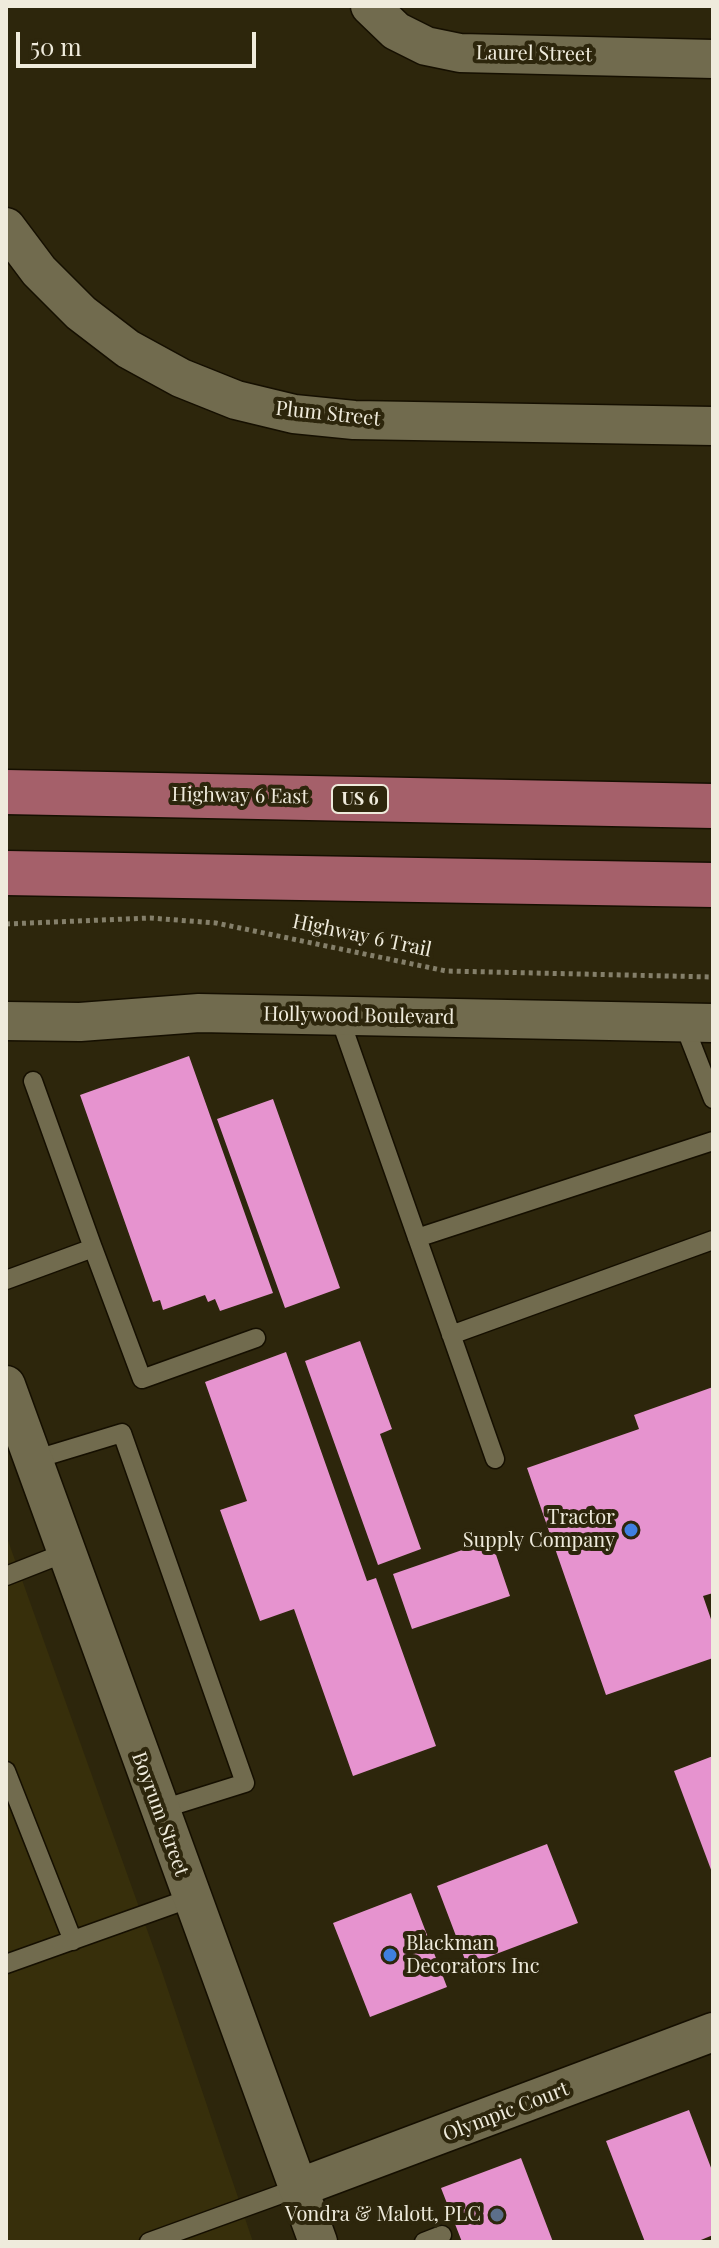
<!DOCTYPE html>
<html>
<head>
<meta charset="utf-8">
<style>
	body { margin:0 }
	#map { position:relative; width:719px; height:2248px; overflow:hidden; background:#2d260c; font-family:"Playfair Display",serif }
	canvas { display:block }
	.frame { position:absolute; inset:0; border:8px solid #efebdc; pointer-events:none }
	.scale { position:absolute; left:16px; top:32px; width:240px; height:36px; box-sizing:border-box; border:4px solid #efebdc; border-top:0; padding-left:10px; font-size:24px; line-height:28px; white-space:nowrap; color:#efebdc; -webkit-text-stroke:6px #2d260c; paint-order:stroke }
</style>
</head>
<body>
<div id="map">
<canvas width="719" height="2248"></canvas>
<div class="frame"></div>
<div class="scale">50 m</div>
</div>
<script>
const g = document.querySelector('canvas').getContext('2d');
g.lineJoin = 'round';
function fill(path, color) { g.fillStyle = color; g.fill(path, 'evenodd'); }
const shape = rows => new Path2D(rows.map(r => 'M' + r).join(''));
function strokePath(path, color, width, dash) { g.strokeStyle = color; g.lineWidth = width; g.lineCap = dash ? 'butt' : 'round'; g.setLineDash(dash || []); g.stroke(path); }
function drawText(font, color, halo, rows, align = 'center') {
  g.font = font + ' "Playfair Display",serif'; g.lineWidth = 8; g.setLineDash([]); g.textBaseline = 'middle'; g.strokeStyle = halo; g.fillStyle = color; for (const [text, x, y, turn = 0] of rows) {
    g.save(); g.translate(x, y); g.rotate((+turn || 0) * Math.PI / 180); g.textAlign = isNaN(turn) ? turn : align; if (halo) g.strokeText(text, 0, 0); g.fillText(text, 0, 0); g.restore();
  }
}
fill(shape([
	[6,1535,160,1966,253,2242,6,2242]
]), '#372f0b');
fill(shape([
	[189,1056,273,1293,220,1311,215,1299,208,1302,205,1295,163,1310,160,1300,153,1302,80,1095],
	[273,1099,340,1288,285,1308,217,1119],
	[360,1341,392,1429,380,1434,421,1549,378,1565,305,1361],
	[286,1352,367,1581,376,1578,436,1746,353,1776,294,1609,260,1621,220,1510,247,1501,205,1382],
	[713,1387,713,1593,703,1596,713,1625,713,1658,606,1695,527,1468,639,1429,634,1415],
	[491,1540,510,1596,412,1629,393,1574],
	[713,1756,713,1875,674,1771],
	[547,1844,578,1923,467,1965,437,1886],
	[411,1893,447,1987,370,2017,333,1923],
	[689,2110,713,2173,713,2235,696,2242,645,2242,606,2141],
	[521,2158,553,2242,462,2242,441,2188]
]), '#e693cf');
const service = shape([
	[339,1016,495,1459],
	[683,1022,713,1099],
	[417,1238,713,1141],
	[93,1248,142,1379,256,1338],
	[6,1280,93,1248,33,1081],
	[451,1335,713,1240],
	[33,1460,122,1433,245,1783,159,1810],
	[6,1576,67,1552],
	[6,1771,73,1941],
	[6,1964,191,1898],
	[149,2242,298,2188],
	[424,2242,442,2235]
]);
const minor = shape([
	[370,6,396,31,426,46,460,53,713,59],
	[6,227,39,271,81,313,128,349,181,378,236,400,294,414,354,420,713,426],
	[6,1021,80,1022,199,1013,713,1023],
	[6,1385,318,2242],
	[298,2188,713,2032]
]);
const primary = shape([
	[6,792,713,806],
	[6,873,713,885]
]);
strokePath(service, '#150f00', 21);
strokePath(minor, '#150f00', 41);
strokePath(primary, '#150f00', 47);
strokePath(shape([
	[6,924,150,918,216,923,446,971,713,977]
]), '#847f6a', 5, [4, 4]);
strokePath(service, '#716b4e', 18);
strokePath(minor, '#716b4e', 38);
strokePath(primary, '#a5606a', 44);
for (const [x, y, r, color] of [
	[631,1530,8,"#3f7fe0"],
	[390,1955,8,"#3f7fe0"],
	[497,2215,8,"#5c6f8a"]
]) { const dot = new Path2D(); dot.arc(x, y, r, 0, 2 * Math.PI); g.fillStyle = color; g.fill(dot); strokePath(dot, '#2d260c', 3); }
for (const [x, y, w] of [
	[360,799,56]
]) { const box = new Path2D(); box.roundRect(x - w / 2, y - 14, w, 28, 6); g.fillStyle = '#2d260c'; g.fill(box); strokePath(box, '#efebdc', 2); }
drawText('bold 18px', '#efebdc', null, [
	["US 6",360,799]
]);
drawText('20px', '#efebdc', '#2d260c', [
	["Laurel Street",534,54,1],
	["Plum Street",328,414,6],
	["Highway 6 East",240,796,1],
	["Highway 6 Trail",362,936,12],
	["Hollywood Boulevard",359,1016,1],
	["Boyrum Street",160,1814,70],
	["Olympic Court",506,2112,-21]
]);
drawText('20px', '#efebdc', '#2d260c', [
	["Tractor",615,1518],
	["Supply Company",615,1541],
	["Blackman",406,1944,"left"],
	["Decorators Inc",406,1967,"left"],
	["Vondra & Malott, PLC",481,2215]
], 'right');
</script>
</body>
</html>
